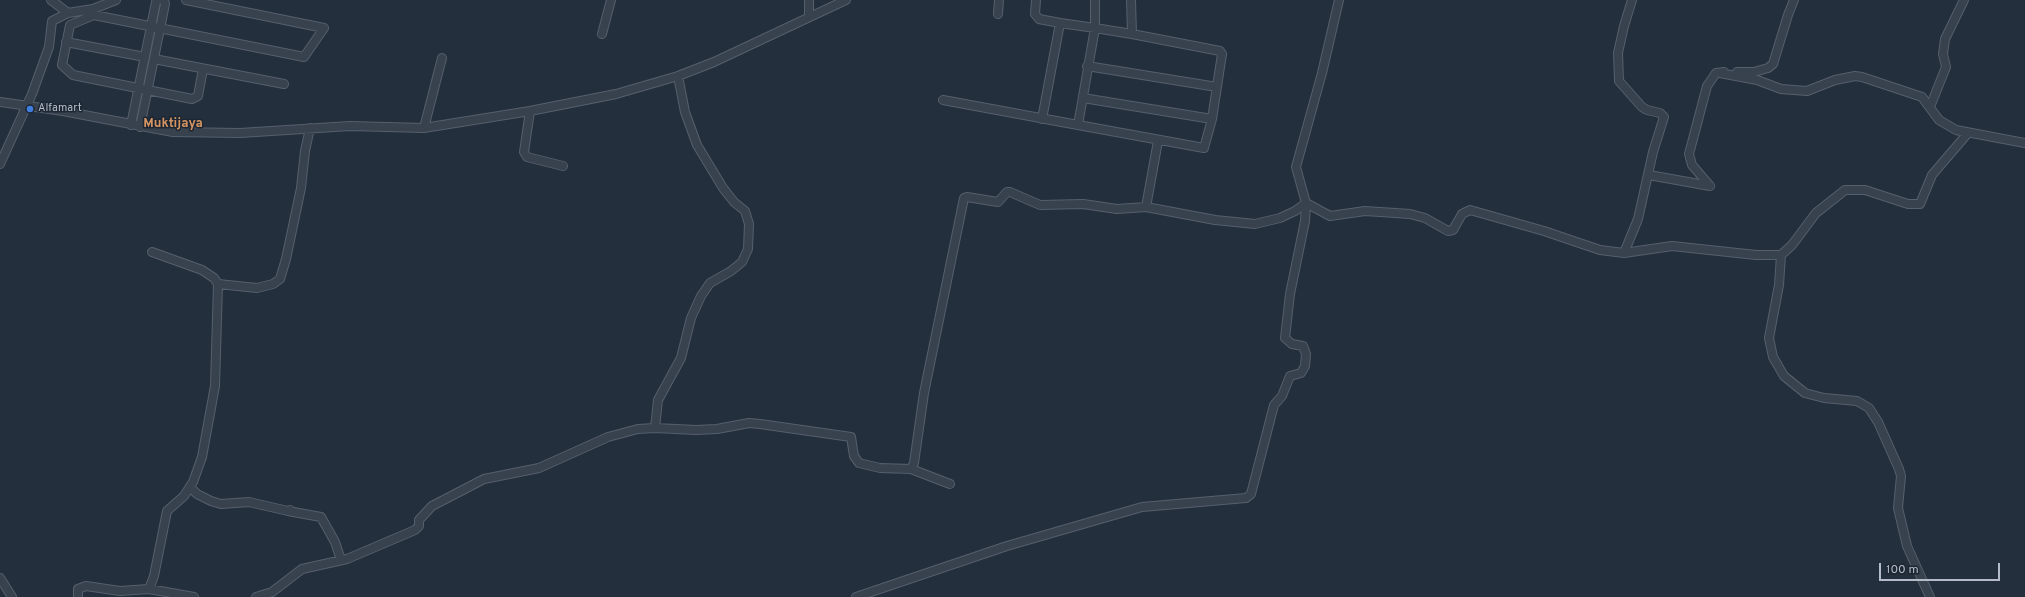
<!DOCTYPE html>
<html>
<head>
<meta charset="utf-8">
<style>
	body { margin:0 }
	#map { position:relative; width:2025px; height:597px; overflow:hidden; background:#242f3e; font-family:Overpass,sans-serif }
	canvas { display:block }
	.scale { position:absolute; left:1879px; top:563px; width:121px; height:18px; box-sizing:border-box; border:2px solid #b4bcc9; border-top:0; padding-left:5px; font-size:12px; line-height:14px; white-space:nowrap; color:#b4bcc9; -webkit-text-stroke:3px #1d2633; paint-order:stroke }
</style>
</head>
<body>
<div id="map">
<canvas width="2025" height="597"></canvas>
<div class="scale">100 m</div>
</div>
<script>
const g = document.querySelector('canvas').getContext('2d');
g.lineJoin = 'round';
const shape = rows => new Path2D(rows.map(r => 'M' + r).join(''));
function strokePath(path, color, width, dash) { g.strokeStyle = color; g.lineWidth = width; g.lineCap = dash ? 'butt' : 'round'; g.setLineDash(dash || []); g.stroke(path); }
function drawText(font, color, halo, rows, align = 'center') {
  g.font = font + ' Overpass,sans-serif'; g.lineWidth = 3; g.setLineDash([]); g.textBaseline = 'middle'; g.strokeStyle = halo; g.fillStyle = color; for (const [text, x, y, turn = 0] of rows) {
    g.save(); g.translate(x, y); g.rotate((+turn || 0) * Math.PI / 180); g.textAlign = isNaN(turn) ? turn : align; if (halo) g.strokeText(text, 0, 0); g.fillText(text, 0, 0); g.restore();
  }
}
const minor = shape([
	[51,0,68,13],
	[186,0,324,28,304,57,94,15,70,25,62,65,73,75,192,99,198,96,203,69],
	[1036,0,1035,14,1039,19,1060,23,1095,28,1132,34,1220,51,1222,54,1212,119,1204,148,1078,125,1095,28,1095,0],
	[1131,0,1132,34],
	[998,14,999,0],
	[809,16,809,0],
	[602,34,611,0],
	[66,42,145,57],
	[154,59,284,84],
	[1087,66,1217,87],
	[1737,72,1754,72,1768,68,1773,64,1788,15,1794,0],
	[1720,73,1757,80,1781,89,1807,91,1835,80,1855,76,1862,77,1922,97,1939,120,1956,130,2025,143],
	[1083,98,1212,119],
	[943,100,1078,125],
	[0,102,63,111,173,132,240,133,350,126,424,128,530,111,616,94,678,76,714,62,846,0],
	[1930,107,1946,67,1943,54,1945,39,1964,0],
	[530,111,524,152,527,157,563,166],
	[1042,119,1060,23],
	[131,125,156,2,158,0],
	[140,127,165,4,164,0],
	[424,128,442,58],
	[0,164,32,94,49,47,52,21,68,13,93,9,116,0],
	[1649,175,1710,186],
	[1710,186,1692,165,1689,154,1707,86,1716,73,1724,72],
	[1306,203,1330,216,1365,211,1410,214,1425,218,1448,231,1453,230,1462,214,1470,210,1544,231,1600,250,1624,253,1672,246,1756,255,1781,255,1792,245,1816,213,1845,190,1865,190,1908,204,1920,204,1932,175,1968,133],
	[1146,207,1158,141],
	[1624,253,1638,219,1653,152,1664,117,1660,113,1647,110,1642,107,1619,81,1618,53,1624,26,1632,0],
	[1781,255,1779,285,1769,338,1773,357,1784,376,1805,393,1824,398,1857,401,1869,408,1878,422,1899,469,1901,476,1898,508,1907,546,1930,597],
	[218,284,257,288,273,284,280,279,286,259,301,188,305,151,310,128],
	[655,428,696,430,717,429,749,423,760,424,851,437,854,456,859,463,880,468,911,469,950,484],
	[911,469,914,463,924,393,964,198,967,197,998,202,1007,192,1010,192,1040,205,1083,204,1117,209,1146,207,1215,220,1255,224,1280,218,1295,211,1306,203],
	[190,487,197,494,211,501,221,504,249,502,288,511,290,510],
	[288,511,321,517,335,542,341,560],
	[0,578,12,597],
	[149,589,154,576,167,511,184,496,193,482,202,457,215,386,218,284,214,278,202,270,152,252],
	[78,597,78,589,86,586,120,591,149,589,194,597],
	[256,597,272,592,302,569,347,559,415,530,419,526,419,520,432,506,484,479,539,468,608,437,638,429,655,428,658,400,681,358,691,318,701,296,710,283,731,271,742,262,748,249,749,224,745,211,734,202,723,188,697,145,685,112,678,76],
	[856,597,1007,546,1142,507,1246,498,1251,494,1274,405,1282,396,1290,376,1301,373,1305,366,1306,354,1303,346,1292,344,1285,338,1290,294,1305,221,1306,203,1296,167,1322,73,1339,0]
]);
strokePath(minor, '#565f6c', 10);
strokePath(minor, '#38414e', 8);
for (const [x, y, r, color] of [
	[30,109,4,"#3f7fe0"]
]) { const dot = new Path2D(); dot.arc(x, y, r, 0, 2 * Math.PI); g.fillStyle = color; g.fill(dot); strokePath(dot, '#1d2633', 1.5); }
drawText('11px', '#b4bcc9', '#1d2633', [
	["Alfamart",38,109]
], 'left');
drawText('bold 13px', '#d59563', '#1d2633', [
	["Muktijaya",173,124]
]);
</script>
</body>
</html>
